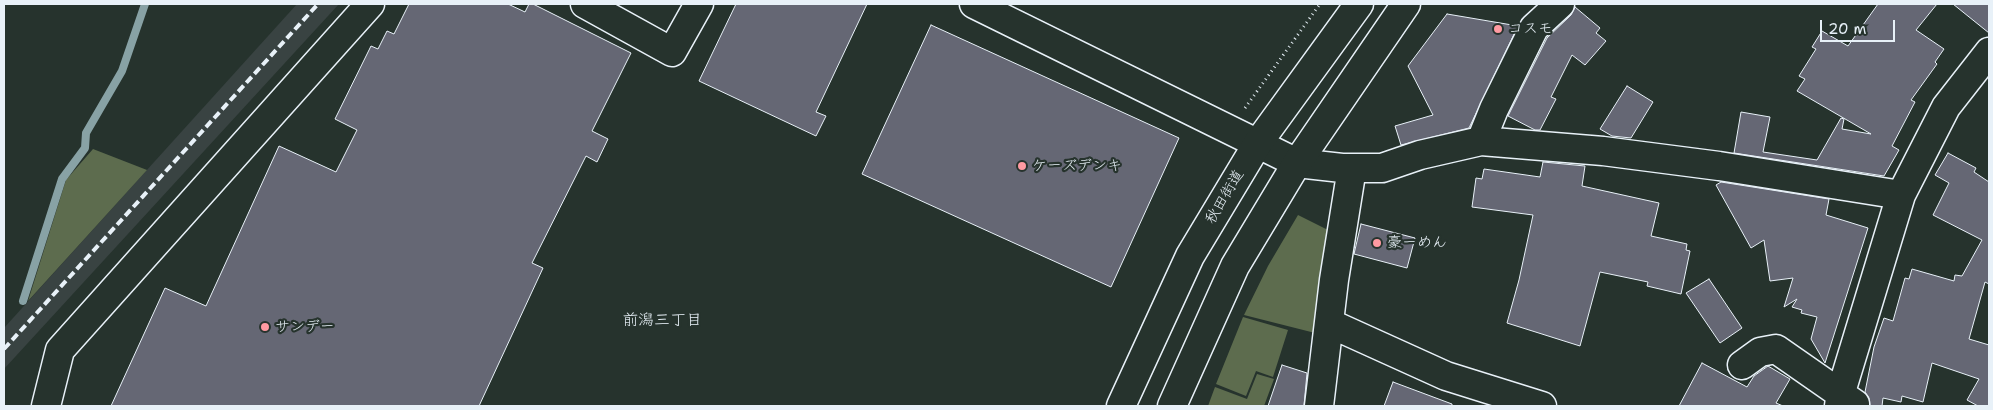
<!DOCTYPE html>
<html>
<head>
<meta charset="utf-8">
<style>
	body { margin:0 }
	#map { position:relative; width:1993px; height:410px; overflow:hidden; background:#26332d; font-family:"Shantell Sans",sans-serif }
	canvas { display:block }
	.frame { position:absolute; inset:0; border:5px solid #e8f1f8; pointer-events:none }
	.scale { position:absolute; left:1820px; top:20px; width:75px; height:22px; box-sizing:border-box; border:2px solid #e8f1f8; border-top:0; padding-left:6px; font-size:15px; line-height:18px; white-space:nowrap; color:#e8f1f8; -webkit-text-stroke:4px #26332d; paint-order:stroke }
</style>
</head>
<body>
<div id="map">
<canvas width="1993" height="410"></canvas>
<div class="frame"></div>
<div class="scale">20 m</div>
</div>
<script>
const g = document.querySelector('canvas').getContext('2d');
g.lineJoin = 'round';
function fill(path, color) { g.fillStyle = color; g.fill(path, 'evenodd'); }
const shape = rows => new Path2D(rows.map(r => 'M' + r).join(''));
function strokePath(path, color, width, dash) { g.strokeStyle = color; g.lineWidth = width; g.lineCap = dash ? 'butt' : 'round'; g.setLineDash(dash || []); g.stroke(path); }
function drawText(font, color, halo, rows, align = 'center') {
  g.font = font + ' "Shantell Sans","Klee One",sans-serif'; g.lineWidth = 4.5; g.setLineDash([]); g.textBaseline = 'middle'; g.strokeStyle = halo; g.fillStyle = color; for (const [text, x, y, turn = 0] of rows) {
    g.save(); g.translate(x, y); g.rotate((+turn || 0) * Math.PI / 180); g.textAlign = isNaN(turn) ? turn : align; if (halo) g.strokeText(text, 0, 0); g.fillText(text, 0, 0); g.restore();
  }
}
fill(shape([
	[297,4,339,4,4,369,4,328]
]), '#394342');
fill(shape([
	[93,149,147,170,28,301,66,180],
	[1298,215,1332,232,1323,335,1244,315,1268,266],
	[1243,317,1288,330,1273,377,1256,371,1246,396,1216,384],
	[1257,374,1274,379,1264,406,1208,406,1215,387,1247,399]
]), '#5d6c4e');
strokePath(shape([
	[23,301,62,179,85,148,86,133,122,71,145,4]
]), '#88a2a5', 8);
const building = shape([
	[409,4,508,4,525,12,529,4,533,4,631,53,592,131,608,139,597,162,586,156,532,263,543,268,479,406,111,406,165,288,206,306,279,146,336,172,357,130,335,119,371,46,378,49,387,31,394,34,409,4],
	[736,4,867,4,816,112,826,116,816,136,699,81,736,4],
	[1878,4,1937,4,1916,30,1944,49,1935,62,1937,64,1911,100,1915,102,1892,146,1899,150,1884,176,1734,153,1741,112,1770,117,1763,152,1817,160,1841,118,1844,119,1842,129,1871,134,1797,91,1805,79,1799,76,1816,49,1812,47,1822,31,1848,46,1878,4],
	[1953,4,1989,4,1989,33,1953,4],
	[1575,7,1600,28,1596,33,1606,41,1585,65,1572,55,1551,97,1556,99,1540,130,1535,130,1508,116,1547,38,1571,15,1575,7],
	[1447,14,1518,26,1469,128,1401,145,1395,126,1433,115,1408,66,1447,14],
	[931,25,1179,138,1111,287,862,174,931,25],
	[1627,86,1653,102,1631,138,1612,136,1600,129,1627,86],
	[1948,153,1976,168,1974,172,1989,182,1989,284,1985,282,1969,339,1989,345,1989,406,1978,406,1967,400,1979,379,1932,363,1923,402,1902,396,1901,402,1883,398,1882,406,1870,406,1869,398,1865,392,1874,347,1884,318,1893,321,1905,278,1909,279,1912,269,1954,281,1955,275,1962,276,1982,240,1933,215,1949,183,1935,175,1948,153],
	[1543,162,1585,166,1582,186,1659,203,1651,236,1687,244,1686,250,1690,251,1681,294,1647,286,1648,282,1600,272,1580,346,1507,323,1519,280,1533,215,1472,207,1476,178,1482,179,1484,169,1540,177,1543,162],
	[1721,182,1829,199,1826,215,1868,228,1825,363,1811,339,1817,317,1801,313,1802,310,1792,307,1797,299,1784,307,1793,278,1770,281,1764,240,1751,248,1716,185,1721,182],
	[1361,224,1415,238,1407,268,1354,254,1361,224],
	[1709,279,1742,328,1720,343,1686,293,1709,279],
	[1702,363,1747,387,1754,376,1768,366,1790,379,1776,403,1783,406,1679,406,1702,363],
	[1282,365,1307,373,1304,406,1268,406,1282,365],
	[1393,382,1452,404,1452,406,1384,406,1393,382]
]);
fill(building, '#656774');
strokePath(building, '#e8f1f8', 1);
const minor = shape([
	[585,4,672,52,699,4],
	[974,4,1297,163,1342,168,1382,168,1420,155,1481,141,1603,151,1719,166,1901,195],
	[1481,141,1494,109,1534,28,1560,4],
	[1329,323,1446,376,1542,406],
	[1742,365,1760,352,1776,349,1855,404],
	[46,406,60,350,370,4],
	[1319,406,1334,280,1352,168],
	[1839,406,1841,392,1901,195,1946,107,1989,52]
]);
const major = shape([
	[1121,406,1190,256,1258,143,1359,4],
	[1172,406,1235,266,1297,163,1406,4]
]);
strokePath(minor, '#e8f1f8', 31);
strokePath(major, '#e8f1f8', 31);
strokePath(shape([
	[1245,108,1320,4]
]), '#e8f1f8', 3, [1, 4]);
strokePath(minor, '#26332d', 28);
strokePath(major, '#26332d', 28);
strokePath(shape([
	[4,349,318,4]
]), '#e8f1f8', 4, [8, 4]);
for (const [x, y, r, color] of [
	[1498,29,5,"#ff9aa2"],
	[1022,166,5,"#ff9aa2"],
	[1377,243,5,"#ff9aa2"],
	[265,327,5,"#ff9aa2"]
]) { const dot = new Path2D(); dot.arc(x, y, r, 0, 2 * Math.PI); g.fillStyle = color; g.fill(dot); strokePath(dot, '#26332d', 2); }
drawText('15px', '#e8f1f8', '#26332d', [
	["コスモ",1508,29],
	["ケーズデンキ",1032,166],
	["豪ーめん",1387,243],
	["サンデー",275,327]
], 'left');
drawText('15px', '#e8f1f8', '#26332d', [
	["秋田街道",1225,197,-59]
]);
drawText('16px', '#e8f1f8', '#26332d', [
	["前潟三丁目",662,321]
]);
</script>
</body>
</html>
